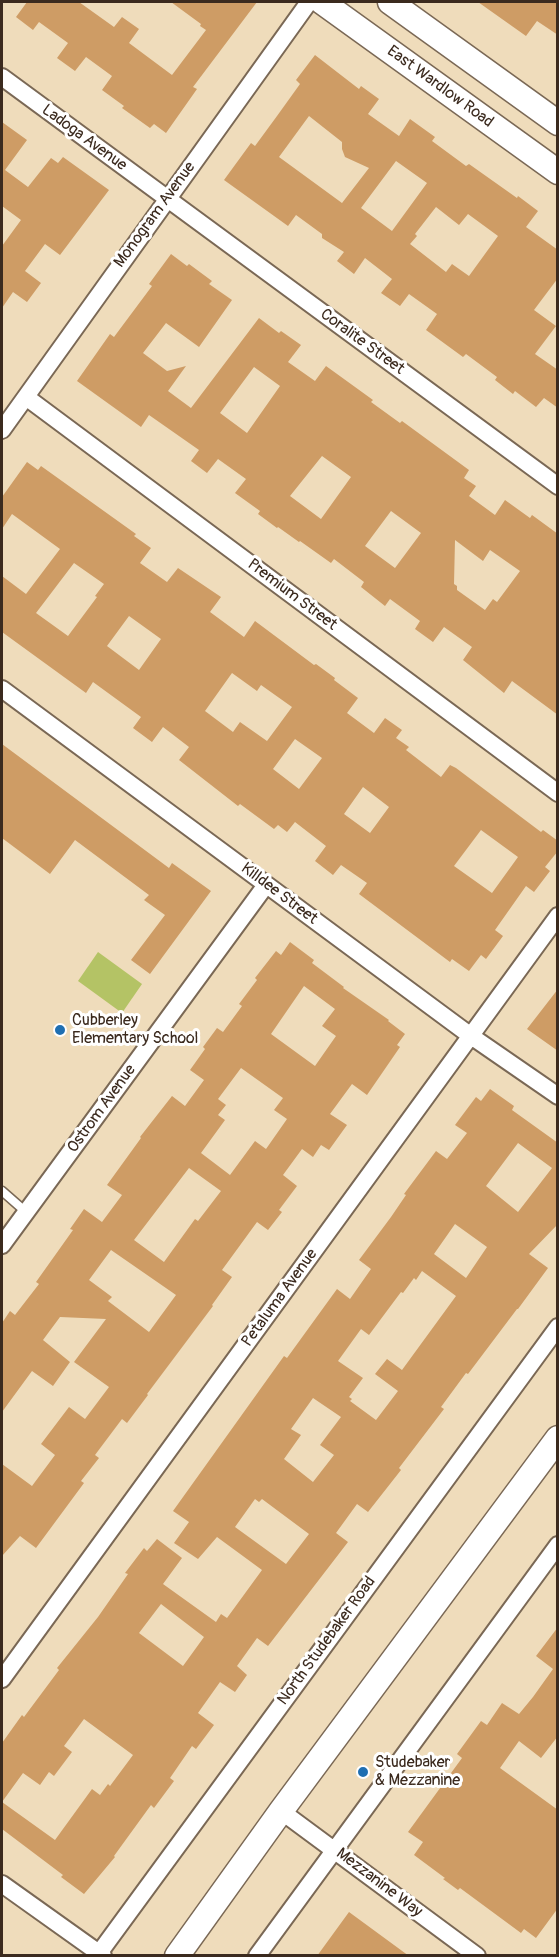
<!DOCTYPE html>
<html>
<head>
<meta charset="utf-8">
<style>
	body { margin:0 }
	#map { position:relative; width:559px; height:1957px; overflow:hidden; background:#efdcbb; font-family:Pangolin,sans-serif }
	canvas { display:block }
	.frame { position:absolute; inset:0; border:3px solid #3b2a1e; pointer-events:none }
</style>
</head>
<body>
<div id="map">
<canvas width="559" height="1957"></canvas>
<div class="frame"></div>
</div>
<script>
const g = document.querySelector('canvas').getContext('2d');
g.lineJoin = 'round';
function fill(path, color) { g.fillStyle = color; g.fill(path, 'evenodd'); }
const shape = rows => new Path2D(rows.map(r => 'M' + r).join(''));
function strokePath(path, color, width, dash) { g.strokeStyle = color; g.lineWidth = width; g.lineCap = dash ? 'butt' : 'round'; g.setLineDash(dash || []); g.stroke(path); }
function drawText(font, color, halo, rows, align = 'center') {
  g.font = font + ' Pangolin,sans-serif'; g.lineWidth = 6; g.setLineDash([]); g.textBaseline = 'middle'; g.strokeStyle = halo; g.fillStyle = color; for (const [text, x, y, turn = 0] of rows) {
    g.save(); g.translate(x, y); g.rotate((+turn || 0) * Math.PI / 180); g.textAlign = isNaN(turn) ? turn : align; if (halo) g.strokeText(text, 0, 0); g.fillText(text, 0, 0); g.restore();
  }
}
fill(shape([
	[98,952,142,984,122,1013,78,981]
]), '#b4c365');
fill(shape([
	[27,2,79,2,114,27,122,17,139,29,129,43,172,75,206,30,200,26,201,24,171,2,257,2,193,87,197,89,166,133,154,124,150,128,122,108,124,106,102,90,112,76,86,57,75,71,57,58,68,43,39,22,33,30,16,17],
	[478,2,558,2,558,35,537,21,526,36],
	[315,55,359,89,361,86,379,99,368,114,399,136,410,119,435,137,432,141,466,166,469,164,517,198,518,196,538,211,526,227,558,250,558,278,534,310,556,326,535,354,558,370,558,408,544,398,536,407,515,391,513,394,495,380,497,377,466,354,463,357,426,330,437,314,409,294,400,306,381,293,392,279,365,258,354,274,337,261,344,252,322,238,322,234,296,215,288,226,224,180,251,143,255,146,277,116,300,84,296,80],
	[309,116,342,142,342,149,345,157,369,168,342,203,279,157],
	[396,161,427,183,392,231,361,208],
	[436,207,459,225,468,214,498,236,469,276,452,264,446,272,410,244,417,236,415,234],
	[2,122,27,140,5,170,28,187,51,158,58,163,63,157,109,190,60,255,45,244,25,271,41,283,27,302,13,292,2,308,2,246,21,220,2,206],
	[171,254,187,266,189,264,212,281,209,284,232,300,199,347,166,323,143,353,167,371,186,366,168,391,191,408,259,318,279,333,281,331,301,345,288,362,315,381,326,366,373,400,371,402,400,423,402,421,469,470,464,478,476,486,469,496,495,515,505,500,530,518,532,515,558,534,558,715,512,681,504,693,463,660,472,647,444,627,433,642,415,629,420,621,390,599,385,606,361,587,364,582,334,559,331,563,300,541,299,542,278,527,277,528,258,514,260,511,235,493,246,479,218,459,207,473,191,461,199,450,149,415,141,427,77,381,110,334,114,337,152,286,149,284],
	[254,367,280,386,247,433,220,413],
	[322,456,351,477,321,519,290,496],
	[391,511,421,533,395,568,365,546],
	[455,540,483,561,490,550,520,571,497,602,493,599,485,610,457,590,457,586,454,584],
	[27,462,38,470,41,466,136,534,134,536,151,548,140,563,167,582,178,568,221,597,210,612,244,637,255,621,314,665,316,664,335,678,334,680,358,698,347,713,374,733,385,718,402,730,396,738,409,747,406,750,441,777,450,765,456,768,541,832,543,830,558,841,558,851,545,867,550,871,534,892,526,886,495,930,503,936,486,959,481,955,469,971,452,959,450,962,359,894,367,883,341,865,333,875,315,861,326,846,295,822,287,832,278,825,274,829,240,804,238,806,179,760,189,747,163,727,152,742,133,728,141,717,93,682,86,693,2,632,2,576,26,594,60,549,12,514,2,529,2,497],
	[74,563,104,584,95,596,97,597,68,636,36,613],
	[129,616,161,639,139,670,107,646],
	[232,673,257,691,261,685,292,707,267,741,240,722,233,732,205,711],
	[295,739,322,758,299,789,273,769],
	[363,787,389,807,370,833,344,814],
	[481,830,518,857,492,893,454,866],
	[2,744,169,868,172,863,211,891,150,974,131,960,165,915,144,900,149,895,75,840,50,874,2,838],
	[290,942,314,960,312,963,344,987,343,988,389,1020,388,1021,405,1034,397,1045,400,1047,367,1095,352,1084,330,1114,347,1125,329,1150,321,1145,313,1157,302,1149,283,1175,297,1186,279,1210,282,1212,268,1230,257,1222,222,1270,232,1277,212,1305,213,1306,147,1394,148,1395,127,1423,122,1419,95,1455,99,1458,81,1481,84,1483,36,1548,20,1536,2,1556,2,1464,32,1486,55,1455,41,1444,69,1407,85,1419,109,1387,74,1362,106,1319,60,1317,43,1340,70,1362,53,1386,32,1371,2,1412,2,1323,10,1311,15,1315,39,1284,36,1282,73,1230,70,1229,84,1209,102,1222,122,1195,107,1185,141,1138,140,1137,172,1096,185,1106,204,1080,190,1070,205,1049,203,1047,217,1028,223,1032,242,1006,239,1004,257,980,255,978,276,951,281,955],
	[304,986,335,1009,322,1026,336,1036,315,1066,271,1034],
	[241,1068,283,1098,274,1110,287,1119,266,1149,255,1141,230,1175,201,1153,225,1120,218,1115,226,1105,218,1099],
	[189,1168,221,1191,198,1221,195,1219,164,1262,134,1240],
	[111,1250,176,1295,149,1332,108,1301,112,1297,89,1280],
	[558,989,558,1051,527,1029],
	[490,1089,514,1106,512,1110,558,1143,558,1224,529,1254,548,1268,518,1309,517,1309,468,1374,466,1373,441,1407,444,1409,399,1468,401,1470,368,1512,357,1504,336,1533,348,1542,268,1646,257,1638,237,1666,247,1675,235,1692,220,1682,198,1713,214,1725,196,1749,192,1746,170,1778,174,1781,154,1808,151,1805,114,1856,115,1857,84,1894,61,1877,63,1875,2,1829,2,1743,22,1715,24,1717,59,1670,57,1668,98,1617,128,1574,125,1573,144,1548,147,1551,157,1539,182,1558,163,1584,216,1622,221,1614,227,1618,262,1570,217,1537,198,1559,174,1543,189,1522,173,1511,284,1356,287,1358,337,1289,350,1299,371,1269,359,1260,391,1217,406,1195,404,1194,436,1151,447,1159,467,1133,455,1125,476,1097,481,1101],
	[518,1143,552,1168,518,1212,486,1186],
	[455,1224,487,1247,466,1278,434,1254],
	[422,1271,456,1296,402,1370,387,1359,375,1374,398,1391,376,1420,350,1401,352,1399,349,1397,363,1378,338,1361,361,1329,369,1335,401,1292,403,1293,414,1278,416,1280],
	[313,1398,341,1417,320,1445,334,1455,313,1482,284,1459,301,1435,291,1429],
	[255,1499,259,1502,262,1499,309,1534,286,1564,235,1527],
	[161,1604,204,1637,183,1666,139,1633],
	[84,1719,133,1755,110,1786,108,1784,100,1795,92,1789,55,1840,2,1802,23,1773,40,1785,49,1772,54,1776,72,1752,64,1746],
	[558,1627,558,1736,541,1758,519,1741,500,1768,558,1810,558,1908,536,1938,524,1929,521,1933,460,1888,458,1890,443,1879,445,1878,414,1855,423,1842,408,1832,462,1758,457,1754,481,1721,487,1725,502,1703,519,1714,533,1697,553,1669,536,1656],
	[349,1912,409,1956,317,1956]
]), '#ce9c65');
const lane = shape([
	[2,1191,26,1212]
]);
const street = shape([
	[2,77,558,486],
	[26,397,558,793],
	[2,430,309,2],
	[2,689,471,1036,558,1096],
	[2,1245,266,885],
	[2,1679,558,916],
	[281,1811,477,1956],
	[2,1884,103,1956],
	[97,1956,558,1327],
	[257,1956,558,1545]
]);
const secondary = shape([
	[322,2,558,172],
	[390,2,558,123],
	[177,1956,281,1811,558,1438]
]);
strokePath(lane, '#7a6855', 11);
strokePath(street, '#7a6855', 20);
strokePath(secondary, '#7a6855', 27);
strokePath(lane, '#fff', 8);
strokePath(street, '#fff', 16);
strokePath(secondary, '#fff', 24);
for (const [x, y, r, color] of [
	[60,1030,6,"#1f6fb2"],
	[363,1772,6,"#1f6fb2"]
]) { const dot = new Path2D(); dot.arc(x, y, r, 0, 2 * Math.PI); g.fillStyle = color; g.fill(dot); strokePath(dot, '#fff', 2); }
drawText('16px', '#3b2a1e', '#fff', [
	["East Wardlow Road",440,87,36],
	["Ladoga Avenue",84,138,36],
	["Monogram Avenue",155,215,-54],
	["Coralite Street",362,342,36],
	["Premium Street",292,595,37],
	["Killdee Street",279,894,37],
	["Ostrom Avenue",102,1109,-54],
	["Petaluma Avenue",280,1298,-54],
	["North Studebaker Road",327,1641,-54],
	["Mezzanine Way",379,1883,37]
]);
drawText('16px', '#3b2a1e', '#fff', [
	["Cubberley",72,1021],
	["Elementary School",72,1039],
	["Studebaker",375,1763],
	["& Mezzanine",375,1781]
], 'left');
</script>
</body>
</html>
